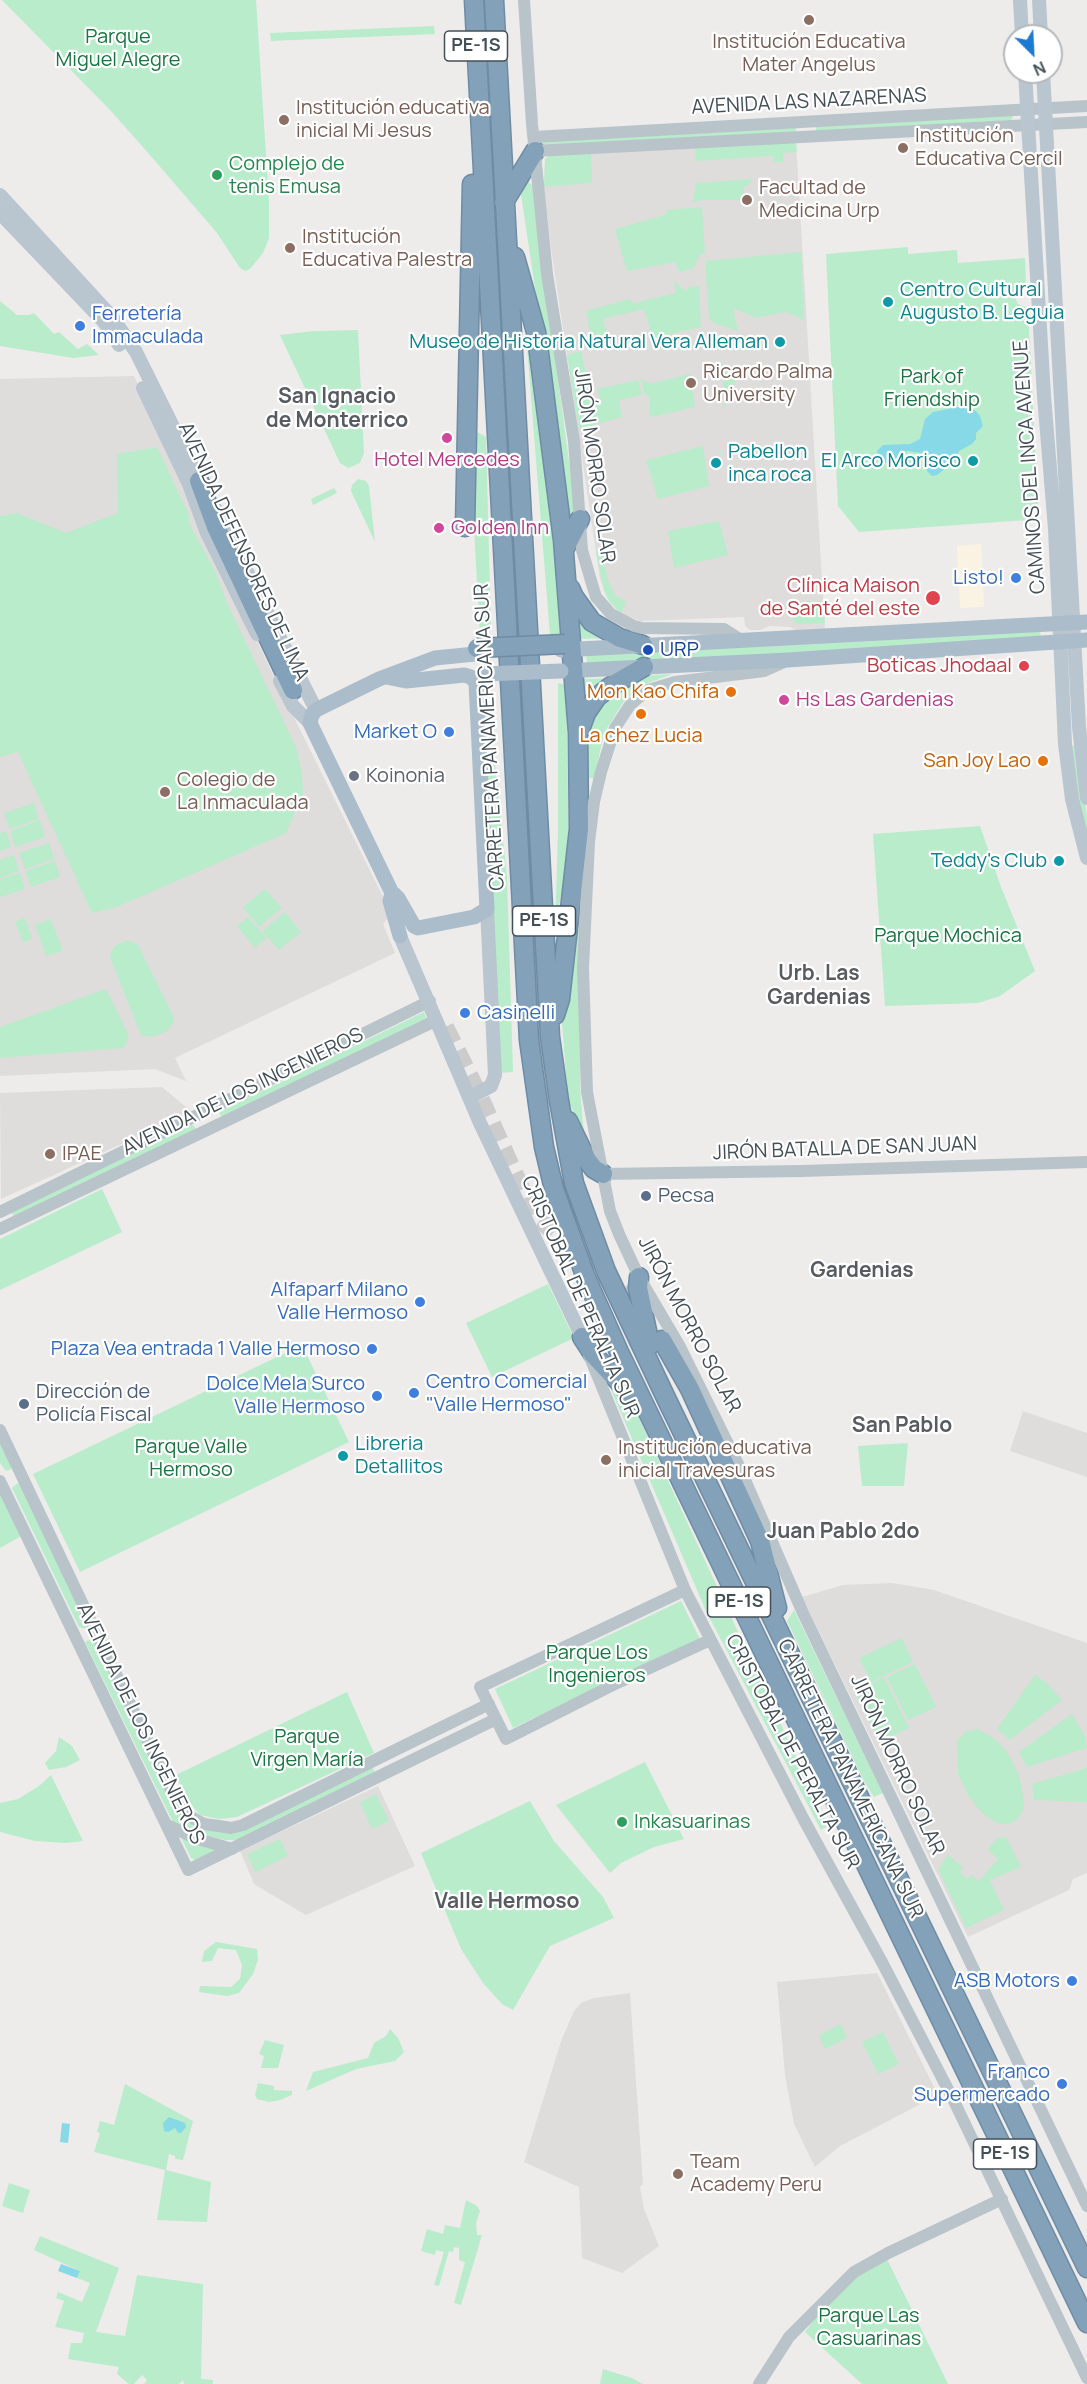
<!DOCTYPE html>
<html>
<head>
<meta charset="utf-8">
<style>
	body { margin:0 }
	#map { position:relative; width:1087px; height:2384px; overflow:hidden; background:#eeebeb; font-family:Manrope,sans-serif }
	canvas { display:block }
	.north { position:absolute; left:1003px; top:24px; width:60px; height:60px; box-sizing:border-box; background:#fff; border:2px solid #b4b9bc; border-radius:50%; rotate:156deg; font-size:16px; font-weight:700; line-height:24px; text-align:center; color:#445057 }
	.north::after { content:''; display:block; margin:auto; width:21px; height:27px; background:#1e79d4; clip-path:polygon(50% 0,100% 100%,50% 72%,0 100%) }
</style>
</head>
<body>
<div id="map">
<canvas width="1087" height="2384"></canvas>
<div class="north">N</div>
</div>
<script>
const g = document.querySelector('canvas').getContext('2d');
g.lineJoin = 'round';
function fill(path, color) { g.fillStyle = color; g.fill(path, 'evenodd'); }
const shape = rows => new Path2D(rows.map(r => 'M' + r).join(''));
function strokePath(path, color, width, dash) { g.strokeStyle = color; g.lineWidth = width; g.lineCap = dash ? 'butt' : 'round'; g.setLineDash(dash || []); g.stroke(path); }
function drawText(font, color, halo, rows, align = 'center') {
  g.font = font + ' Manrope,sans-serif'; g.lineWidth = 4.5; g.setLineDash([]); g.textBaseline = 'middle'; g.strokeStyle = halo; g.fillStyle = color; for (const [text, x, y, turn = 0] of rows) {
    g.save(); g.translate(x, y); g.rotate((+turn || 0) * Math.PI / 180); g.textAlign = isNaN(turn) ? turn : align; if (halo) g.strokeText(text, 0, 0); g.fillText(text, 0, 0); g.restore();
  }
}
fill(shape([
	[981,544,984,607,960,608,957,546]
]), '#faf2e3');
fill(shape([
	[796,142,825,630,797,631,790,627,770,626,760,630,750,630,745,626,744,617,640,621,621,614,616,609,609,601,600,579,551,248,544,187,545,159,549,156],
	[134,376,273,675,389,909,389,917,383,924,395,953,175,1058,186,1081,155,1069,0,1076,0,379],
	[162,1087,192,1112,1,1199,0,1093],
	[1023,1411,1087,1433,1087,1477,1010,1451],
	[892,1583,934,1590,1087,1643,1087,1873,1073,1879,1069,1890,968,1937,802,1597,843,1585],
	[378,1786,415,1866,306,1915,254,1884,240,1851],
	[877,1973,938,2095,840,2146,815,2167,794,2124,785,2075,777,1982],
	[630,1993,643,2184,640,2187,644,2209,659,2246,622,2273,582,2258,579,2187,524,2162,561,2041,574,2011,581,2003,594,1998]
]), '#dfdcdc');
fill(shape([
	[2,0,256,0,269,202,269,238,263,253,250,269,245,271,240,268,217,233,150,155,110,110],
	[434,26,435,34,271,41,270,33],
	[1013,114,1012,120,816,131,816,125],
	[796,128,796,134,542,147,542,142],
	[796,142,797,152,783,153,783,162,774,162,774,156,696,161,695,148],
	[591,153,592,183,544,187,545,159,549,156],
	[753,179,749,185,744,186,743,200,701,200,693,203,696,183],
	[526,180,532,185,575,506,570,524,521,194],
	[702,207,705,252,698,257,694,268,679,272,676,262,627,271,615,229,665,215,667,210],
	[908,247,908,254,957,250,958,263,1025,258,1026,285,1017,289,1014,295,1018,304,1028,308,1038,505,1027,520,859,532,838,506,826,254],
	[801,252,804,320,786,312,756,318,733,308,738,331,714,323,709,318,705,261],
	[674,281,686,291,689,287,699,286,701,327,653,338,644,309,603,319,610,347,593,351,586,311,629,299,634,303,676,293],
	[0,301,17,315,29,315,34,313,54,334,59,332,78,349,87,344,99,355,73,358,0,346],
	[358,330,364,453,360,463,348,468,340,463,280,335,314,331],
	[526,334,531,338,552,510,564,636,550,636],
	[581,351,593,406,601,403,597,389,638,380,642,395,619,400,622,417,579,429,567,355],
	[722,364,739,374,724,409],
	[690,374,695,407,652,417,649,413,650,398,644,393,641,378,649,384],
	[472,429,486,437,491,629,487,630,486,638,480,637,473,510],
	[703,446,709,486,658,499,646,460],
	[157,447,189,515,189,523,216,573,227,603,296,747,302,773,303,794,286,833,117,907,92,913,18,752,0,757,0,516,17,513,66,533,118,513,117,454],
	[358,479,366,481,369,486,375,542,351,491,352,485],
	[334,488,337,493,313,505,311,499],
	[719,521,728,555,674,568,668,531],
	[601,550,608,580,615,595,626,602,621,614,609,601,604,591,596,552],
	[802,601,823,601,825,623,797,624,791,618,789,612,801,612],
	[575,606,609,638,577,639],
	[1040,631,1041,637,926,647,587,663,586,654],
	[673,674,648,683,624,701,604,733,594,779,587,777,587,736,591,715,610,694,632,680,654,675],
	[618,678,585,707,583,679],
	[558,683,566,685,569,849,555,930,558,831],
	[487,686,490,736,492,737,507,877,513,1072,500,1073,480,688],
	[1077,745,1087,815,1087,842,1076,798,1071,746],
	[34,803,39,819,10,829,4,813],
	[40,820,45,837,15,847,10,831],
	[980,826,1001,887,1035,971,1000,996,978,1003,885,1006,873,834],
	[6,831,11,847,0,851,0,833],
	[49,843,54,859,25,869,19,853],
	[14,855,19,871,0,878,0,860],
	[55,861,60,877,31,887,25,871],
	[20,873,25,889,0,897,0,879],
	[265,889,282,908,259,927,243,907],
	[285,912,301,932,279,950,262,931],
	[248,917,266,938,255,948,237,926],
	[25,918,32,939,23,942,15,922],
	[51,919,63,951,46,956,35,925],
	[571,928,583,931,580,1088,584,1135,568,1100,561,1010],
	[128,940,138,945,172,1013,174,1022,167,1031,155,1036,149,1037,141,1035,110,957,114,946],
	[106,989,129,1036,124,1048,0,1058,0,1027],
	[424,1012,427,1019,222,1118,219,1112],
	[191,1125,194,1126,196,1130,15,1219,11,1211],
	[102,1189,122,1232,0,1290,0,1239],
	[548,1284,574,1338,492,1377,466,1323],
	[302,1345,349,1442,80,1572,33,1474],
	[606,1378,638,1416,828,1826,821,1830,706,1611],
	[0,1443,11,1466,11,1469,6,1471,0,1463],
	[908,1443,904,1486,862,1486,858,1446],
	[18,1483,20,1483,88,1627,86,1629,79,1627,12,1488],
	[0,1488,23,1535,0,1548],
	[681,1601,700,1639,513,1728,495,1689],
	[794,1610,883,1793,874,1797,864,1781,787,1621],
	[93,1638,173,1800,228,1832,372,1767,376,1774,241,1840,225,1840,183,1829,173,1822,85,1642],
	[902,1638,913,1662,871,1682,859,1658],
	[915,1664,936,1707,908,1720,887,1677],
	[1035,1675,1047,1683,1062,1700,1010,1740,997,1729],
	[884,1677,909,1728,879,1742,855,1692],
	[347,1692,374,1753,237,1817,219,1819,200,1815,185,1798,176,1775],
	[1072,1714,1085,1736,1087,1748,1027,1767,1019,1752],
	[977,1729,991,1736,1006,1750,1019,1775,1024,1802,1022,1813,1016,1820,1009,1824,997,1823,983,1814,968,1795,958,1773,957,1741,965,1732],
	[59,1737,72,1746,80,1760,66,1767,49,1770,45,1763,56,1751],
	[645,1762,684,1839,654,1847,621,1863,610,1873,556,1805],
	[1087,1768,1087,1802,1034,1800,1032,1784],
	[51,1775,83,1841,66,1843,35,1841,0,1832,0,1803,18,1799,39,1786],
	[376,1794,389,1821,372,1829,360,1802],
	[530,1801,554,1841,603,1897,614,1918,550,1946,513,2010,502,2004,483,1983,461,1949,421,1853],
	[181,1837,220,1850,195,1860,191,1858],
	[999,1837,1007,1838,1021,1867,990,1880,1004,1910,966,1928,938,1869,948,1855,963,1867,960,1872,967,1879,971,1875,979,1881,998,1859,988,1849],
	[280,1839,288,1856,255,1872,247,1854],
	[216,1942,257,1949,258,1960,253,1974,239,1993,227,1996,199,1992,200,1986,231,1987,240,1979,242,1965,236,1950,218,1948,212,1961,202,1962,204,1951],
	[841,2024,847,2038,825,2049,819,2035],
	[390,2029,398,2038,404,2052,395,2061,356,2069,306,2091,313,2072,368,2058,374,2043,386,2036],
	[883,2032,899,2064,878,2074,862,2042],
	[265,2040,284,2045,278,2068,261,2068,264,2056,259,2054],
	[258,2083,274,2086,274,2090,292,2091,292,2095,280,2100,269,2102,257,2099,255,2095],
	[125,2084,193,2121,183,2160,175,2159,175,2156,169,2154,166,2170,211,2182,207,2222,157,2220,165,2170,94,2152,100,2133,97,2132,100,2121,114,2125],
	[9,2183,30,2190,23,2213,2,2206],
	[466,2200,477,2206,480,2211,476,2223,477,2235,482,2235,461,2305,454,2303,465,2262,459,2260,459,2248,454,2247,453,2252,449,2251,439,2286,434,2285,444,2252,436,2250,435,2255,421,2251,427,2229,443,2234,445,2225,460,2228],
	[40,2236,119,2268,96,2332,125,2336,137,2275,203,2284,201,2379,213,2380,213,2384,184,2384,183,2380,179,2384,144,2384,147,2380,142,2375,134,2384,129,2384,117,2374,119,2367,68,2359,71,2343,82,2343,84,2333,55,2327,64,2301,56,2298,58,2292,82,2302,90,2283,77,2278,80,2271,34,2250],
	[887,2259,948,2384,862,2384,805,2332,831,2298,853,2279],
	[603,2369,632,2378,643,2384,600,2384]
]), '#b9ecca');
fill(shape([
	[958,407,967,407,976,411,980,416,983,426,976,433,976,439,972,444,959,451,956,460,937,475,932,476,927,471,921,453,908,451,900,453,896,467,890,466,878,456,877,451,883,445,910,444,920,439,925,419,933,412],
	[169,2117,185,2123,186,2127,181,2133,178,2133,175,2128,168,2132,164,2131,163,2123],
	[62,2123,70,2124,68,2143,60,2142],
	[61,2264,80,2271,77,2278,58,2271]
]), '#87d9e8');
strokePath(shape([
	[445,1027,478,1093,529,1206,538,1218,632,1299,646,1317]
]), '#cccccd', 18, [18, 9]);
const motorway = shape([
	[474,0,529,1040,544,1147,554,1189,586,1278,619,1352,1087,2323],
	[494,0,550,1037,559,1101,574,1183,606,1271,666,1398,1087,2268],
	[504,202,535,151],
	[515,257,536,332,539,353,563,540,578,733,579,829,560,999,555,1015],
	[199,481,216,527,293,690],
	[465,527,472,184],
	[564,550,580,519],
	[570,588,574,597,592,622,620,638,643,645],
	[579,732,586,713,597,697,611,686,644,667],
	[568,1121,587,1160,594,1169,603,1174],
	[639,1277,638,1288,650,1345],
	[582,1337,593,1354,636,1400],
	[662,1340,690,1389,760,1541,777,1608]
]);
strokePath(motorway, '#6f8ca5', 21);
strokePath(shape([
	[524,0,532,124,547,274,574,441,582,550,592,584,596,597,611,614,634,626,642,628,724,629,743,641],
	[534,137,1087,106],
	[535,151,1087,122],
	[784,662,764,671,675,682,648,690,630,705,615,728,601,772,594,802,589,842,583,968,587,1092,591,1113,610,1211,619,1234,639,1277,679,1345,738,1464,803,1613,1087,2206],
	[603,1174,802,1171,1087,1162],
	[0,1212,430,1001],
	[0,1229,437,1020],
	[589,1355,685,1590,804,1820,883,1964,953,2099,1087,2378],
	[0,1430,174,1796,184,1810,193,1818,204,1824,219,1826,231,1828,243,1825,489,1704],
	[0,1481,188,1870,496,1719],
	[685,1590,480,1687,506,1739,617,1683,710,1640],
	[167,1825,195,1838,232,1849],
	[759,2384,789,2337,854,2272,888,2253,1002,2199]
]), '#b9c4ca', 12);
strokePath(shape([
	[1020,0,1022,36],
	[1039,0,1041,36],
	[1025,72,1044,396,1055,529,1065,744,1072,799,1087,858],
	[1043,72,1079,727,1087,798],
	[0,195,112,317,136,352,204,489],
	[0,213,104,322,119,345],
	[143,388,189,484,207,533,257,634],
	[215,508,316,710],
	[280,681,293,706,310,723],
	[400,936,480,1123,582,1337],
	[470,1097,491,1086,495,1075,487,909]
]), '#b9c5cf', 14);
strokePath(shape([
	[561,650,1087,622],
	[563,671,788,660,1087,640],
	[386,677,406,681,464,675,471,677,476,683],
	[394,894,398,898,414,926,418,928,474,917,487,909,476,683],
	[400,936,390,901,392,893,310,723,312,715,316,710,379,679,435,658,485,653]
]), '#abbcca', 15);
strokePath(motorway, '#83a1b9', 18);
const motorwayBridge = shape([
	[477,648,565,644]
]);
strokePath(motorwayBridge, '#6f8ca5', 21, []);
strokePath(shape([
	[484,674,561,671]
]), '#abbcca', 15);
strokePath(motorwayBridge, '#83a1b9', 18);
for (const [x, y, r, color] of [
	[809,20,6,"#8d6e63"],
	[284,120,6,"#8d6e63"],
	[903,148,6,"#8d6e63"],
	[217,175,6,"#2e9e5b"],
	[747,200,6,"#8d6e63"],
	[290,248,6,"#8d6e63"],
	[888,302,6,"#0f9aa8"],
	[80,326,6,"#3f7fe0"],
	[780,342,6,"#0f9aa8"],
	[691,383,6,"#8d6e63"],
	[447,438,6,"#d1479c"],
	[973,461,6,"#0f9aa8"],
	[716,463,6,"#0f9aa8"],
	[439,528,6,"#d1479c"],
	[1016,578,6,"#3f7fe0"],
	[933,598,8,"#e0444e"],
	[648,650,6,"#1a4fb4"],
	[1024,666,6,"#e0444e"],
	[731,692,6,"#e8710a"],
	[784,700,6,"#d1479c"],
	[641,714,6,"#e8710a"],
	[449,732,6,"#3f7fe0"],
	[1043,761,6,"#e8710a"],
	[354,776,6,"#6b7280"],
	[165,792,6,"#8d6e63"],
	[1059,861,6,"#0f9aa8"],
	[465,1013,6,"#3f7fe0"],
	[50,1154,6,"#8d6e63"],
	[646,1196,6,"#5c6f8a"],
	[420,1302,6,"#3f7fe0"],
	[372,1349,6,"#3f7fe0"],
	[414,1393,6,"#3f7fe0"],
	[377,1396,6,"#3f7fe0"],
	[24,1404,6,"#5c6f8a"],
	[343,1456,6,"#0f9aa8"],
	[606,1460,6,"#8d6e63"],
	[622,1822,6,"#2e9e5b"],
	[1072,1981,6,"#3f7fe0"],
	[1062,2084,6,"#3f7fe0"],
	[678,2174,6,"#8d6e63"]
]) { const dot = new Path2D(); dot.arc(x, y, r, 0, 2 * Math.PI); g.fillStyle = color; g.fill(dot); strokePath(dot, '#fff', 2); }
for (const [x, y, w] of [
	[476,46,63],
	[544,921,63],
	[739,1602,63],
	[1005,2154,63]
]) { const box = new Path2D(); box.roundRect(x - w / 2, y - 15, w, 30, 4.5); g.fillStyle = '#fff'; g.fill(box); strokePath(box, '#445057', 1.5); }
drawText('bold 18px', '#445057', null, [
	["PE-1S",476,46],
	["PE-1S",544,921],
	["PE-1S",739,1602],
	["PE-1S",1005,2154]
]);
drawText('20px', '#197541', '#fff', [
	["Parque",118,37],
	["Miguel Alegre",118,60],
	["Park of",932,377],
	["Friendship",932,400],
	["Parque Mochica",948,936],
	["Parque Valle",191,1447],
	["Hermoso",191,1470],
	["Parque Los",597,1653],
	["Ingenieros",597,1676],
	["Parque",307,1737],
	["Virgen María",307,1760],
	["Parque Las",869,2316],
	["Casuarinas",869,2339]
]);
drawText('20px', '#785e54', '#fff', [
	["Institución Educativa",809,42,"center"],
	["Mater Angelus",809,65,"center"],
	["Institución educativa",296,108],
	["inicial Mi Jesus",296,131],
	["Institución",915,136],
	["Educativa Cercil",915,159],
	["Facultad de",759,188],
	["Medicina Urp",759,211],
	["Institución",302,237],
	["Educativa Palestra",302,260],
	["Ricardo Palma",703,372],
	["University",703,395],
	["Colegio de",177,780],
	["La Inmaculada",177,803],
	["IPAE",62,1154],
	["Institución educativa",618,1448],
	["inicial Travesuras",618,1471],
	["Team",690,2162],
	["Academy Peru",690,2185]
], 'left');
drawText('20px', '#445057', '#fff', [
	["AVENIDA LAS NAZARENAS",809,102,-3],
	["JIRÓN MORRO SOLAR",594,466,82],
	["CAMINOS DEL INCA AVENUE",1030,467,-94],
	["AVENIDA DEFENSORES DE LIMA",243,552,65],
	["CARRETERA PANAMERICANA SUR",490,737,-93],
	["AVENIDA DE LOS INGENIEROS",243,1092,-26],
	["JIRÓN BATALLA DE SAN JUAN",845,1149,-2],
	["CRISTOBAL DE PERALTA SUR",580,1297,66],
	["JIRÓN MORRO SOLAR",689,1325,62],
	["AVENIDA DE LOS INGENIEROS",140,1724,64],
	["CRISTOBAL DE PERALTA SUR",792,1752,62],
	["JIRÓN MORRO SOLAR",897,1765,65],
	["CARRETERA PANAMERICANA SUR",850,1779,64]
]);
drawText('20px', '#27864d', '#fff', [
	["Complejo de",229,164],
	["tenis Emusa",229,187],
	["Inkasuarinas",634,1822]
], 'left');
drawText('20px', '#0d838f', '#fff', [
	["Centro Cultural",900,290],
	["Augusto B. Leguia",900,313],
	["Museo de Historia Natural Vera Alleman",768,342,"right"],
	["Pabellon",728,452],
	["inca roca",728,475],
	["El Arco Morisco",961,461,"right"],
	["Teddy's Club",1047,861,"right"],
	["Libreria",355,1444],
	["Detallitos",355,1467]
], 'left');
drawText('20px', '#366cbe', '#fff', [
	["Ferretería",92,314,"left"],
	["Immaculada",92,337,"left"],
	["Listo!",1004,578],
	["Market O",437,732],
	["Casinelli",477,1013,"left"],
	["Alfaparf Milano",408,1290],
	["Valle Hermoso",408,1313],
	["Plaza Vea entrada 1 Valle Hermoso",360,1349],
	["Centro Comercial",426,1382,"left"],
	["\"Valle Hermoso\"",426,1405,"left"],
	["Dolce Mela Surco",365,1384],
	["Valle Hermoso",365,1407],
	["ASB Motors",1060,1981],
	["Franco",1050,2072],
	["Supermercado",1050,2095]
], 'right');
drawText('20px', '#b23c85', '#fff', [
	["Hotel Mercedes",447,460,"center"],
	["Golden Inn",451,528],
	["Hs Las Gardenias",796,700]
], 'left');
drawText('20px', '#be3a42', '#fff', [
	["Clínica Maison",920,586],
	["de Santé del este",920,609],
	["Boticas Jhodaal",1012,666]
], 'right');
drawText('20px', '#164399', '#fff', [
	["URP",660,650]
], 'left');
drawText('20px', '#c56008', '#fff', [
	["Mon Kao Chifa",719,692],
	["La chez Lucia",641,736,"center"],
	["San Joy Lao",1031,761]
], 'right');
drawText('20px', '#5b616d', '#fff', [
	["Koinonia",366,776]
], 'left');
drawText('20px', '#4e5e75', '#fff', [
	["Pecsa",658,1196],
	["Dirección de",36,1392],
	["Policía Fiscal",36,1415]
], 'left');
drawText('bold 21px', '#585c60', '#fff', [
	["San Ignacio",337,397],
	["de Monterrico",337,421],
	["Urb. Las",819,974],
	["Gardenias",819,998],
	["Gardenias",862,1271],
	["San Pablo",902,1426],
	["Juan Pablo 2do",843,1532],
	["Valle Hermoso",507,1902]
]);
</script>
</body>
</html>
